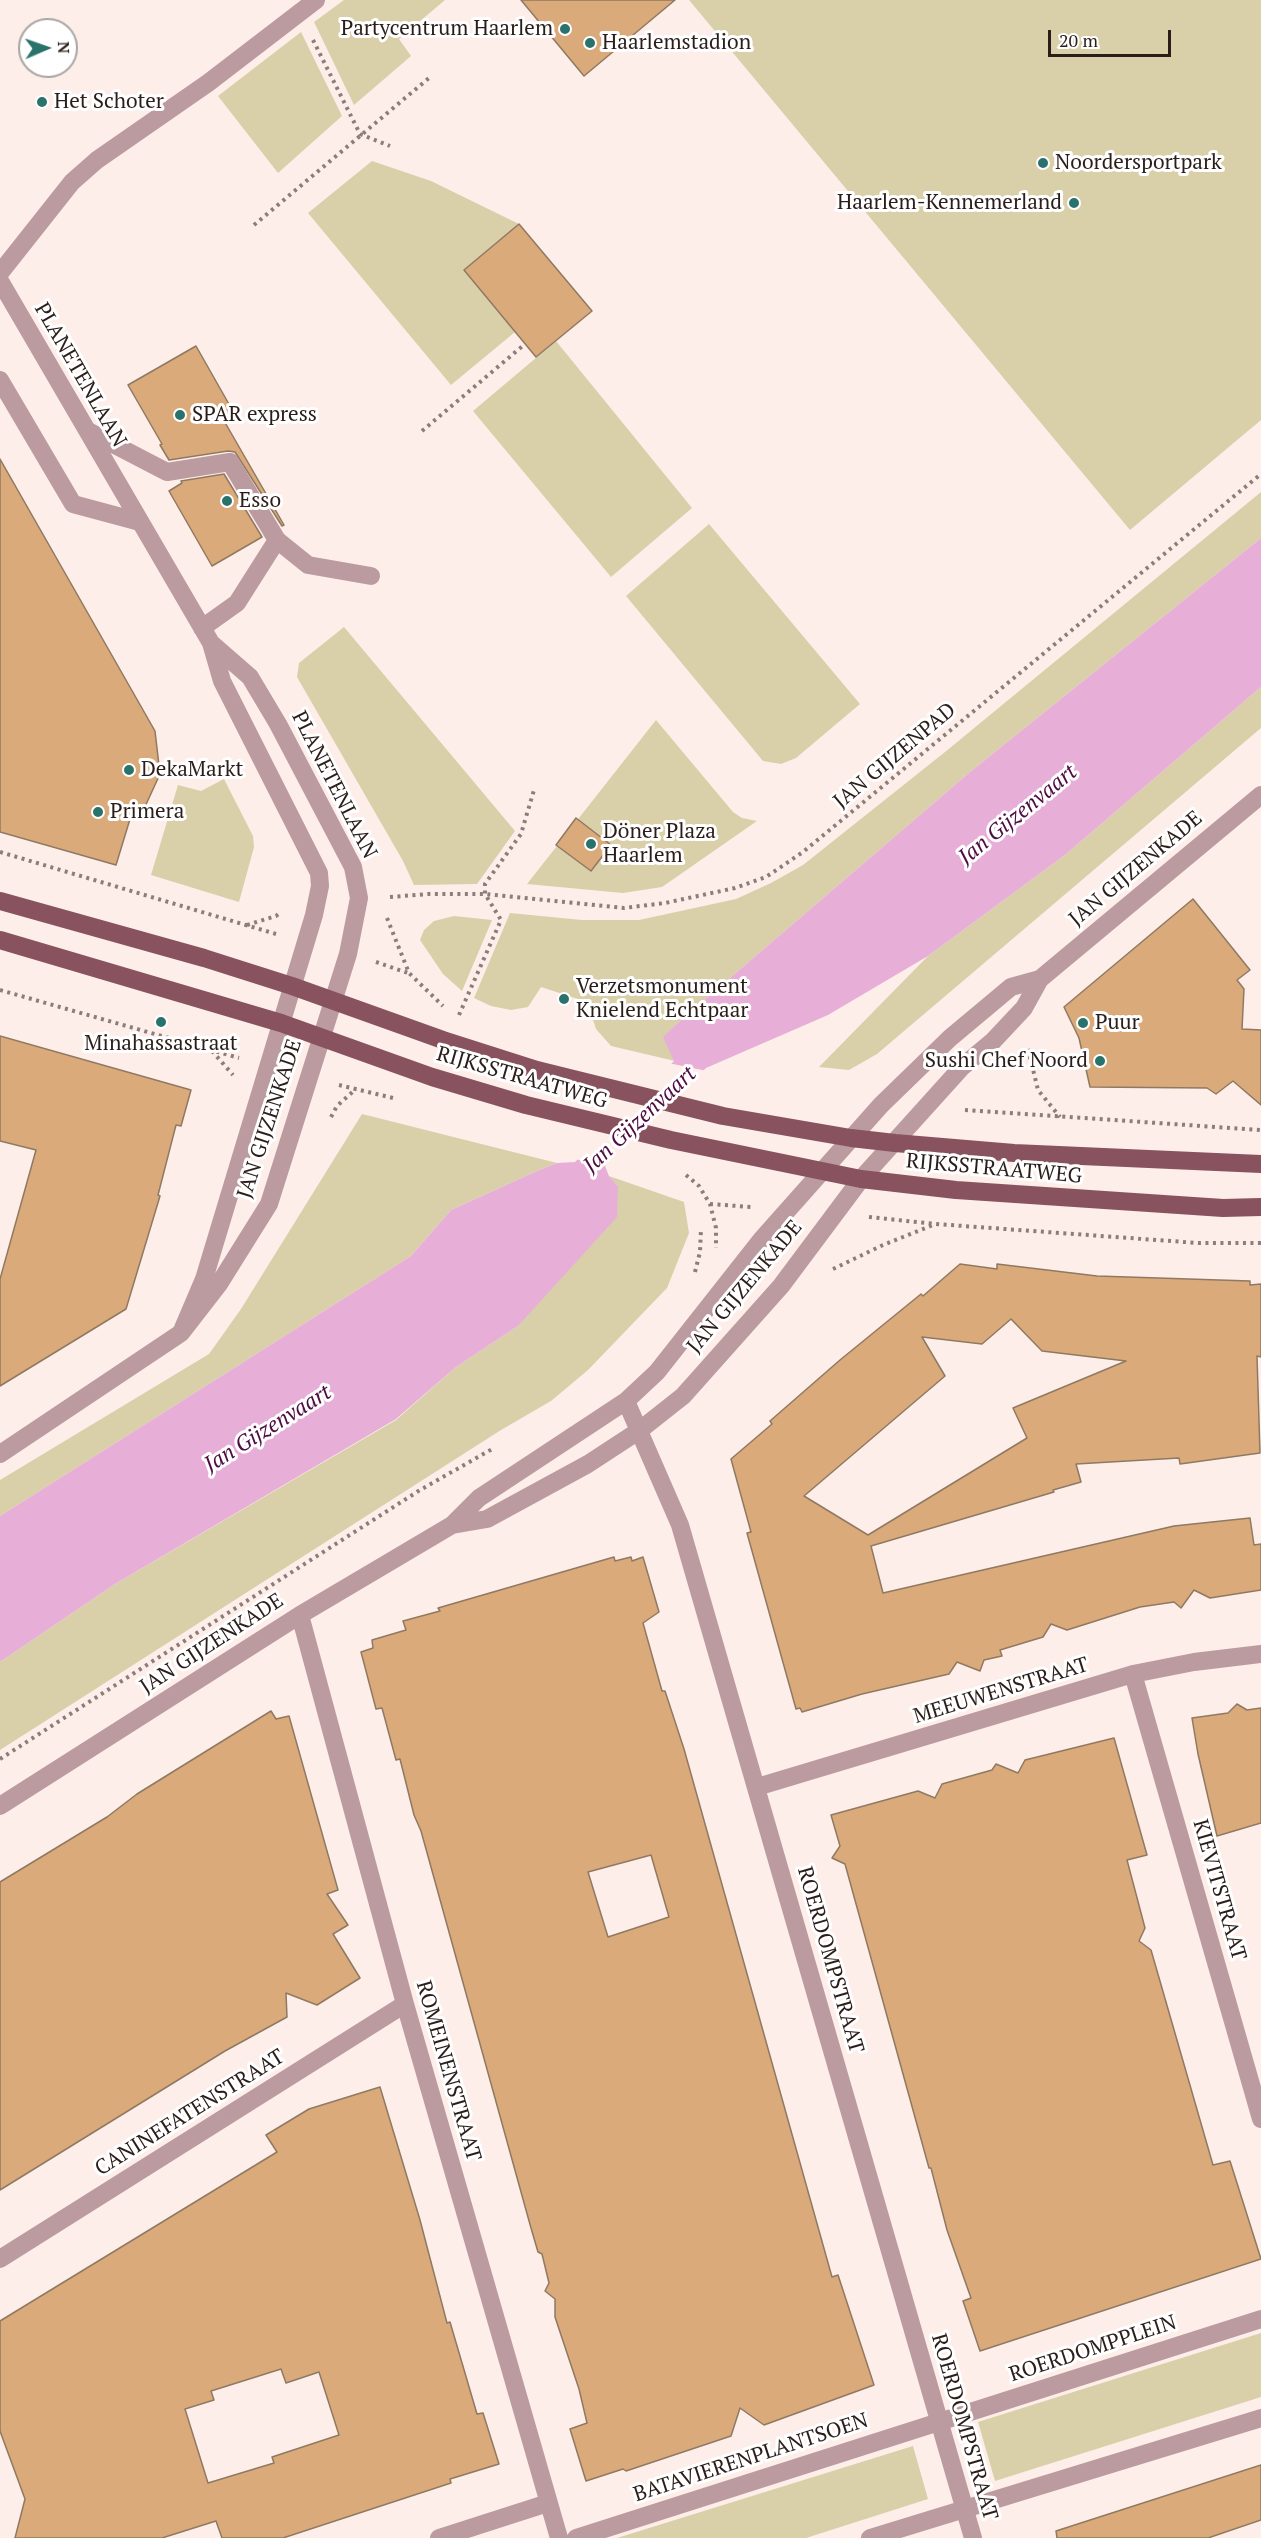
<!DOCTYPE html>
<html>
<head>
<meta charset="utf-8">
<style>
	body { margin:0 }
	#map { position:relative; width:1261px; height:2538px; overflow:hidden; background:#fdeee9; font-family:"PT Serif",serif }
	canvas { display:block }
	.north { position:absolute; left:18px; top:18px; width:60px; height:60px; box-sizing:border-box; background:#fff; border:2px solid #aaa5a3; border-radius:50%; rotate:88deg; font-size:16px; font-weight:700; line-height:24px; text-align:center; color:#2b1e1a }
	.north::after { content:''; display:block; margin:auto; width:21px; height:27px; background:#2a726c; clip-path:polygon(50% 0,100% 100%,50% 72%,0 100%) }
	.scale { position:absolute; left:1048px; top:30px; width:123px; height:27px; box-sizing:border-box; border:3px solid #2b1e1a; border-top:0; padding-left:8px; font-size:18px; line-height:21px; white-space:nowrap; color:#2b1e1a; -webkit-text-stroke:4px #fff; paint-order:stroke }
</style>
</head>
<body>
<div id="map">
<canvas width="1261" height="2538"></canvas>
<div class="north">N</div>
<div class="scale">20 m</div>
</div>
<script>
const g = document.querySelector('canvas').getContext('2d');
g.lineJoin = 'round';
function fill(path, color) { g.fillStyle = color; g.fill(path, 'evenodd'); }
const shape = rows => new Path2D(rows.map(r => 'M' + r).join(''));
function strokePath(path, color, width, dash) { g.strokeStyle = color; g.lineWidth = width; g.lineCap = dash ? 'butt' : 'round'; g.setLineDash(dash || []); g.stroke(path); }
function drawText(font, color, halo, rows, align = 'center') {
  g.font = font + ' "PT Serif",serif'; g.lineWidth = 6; g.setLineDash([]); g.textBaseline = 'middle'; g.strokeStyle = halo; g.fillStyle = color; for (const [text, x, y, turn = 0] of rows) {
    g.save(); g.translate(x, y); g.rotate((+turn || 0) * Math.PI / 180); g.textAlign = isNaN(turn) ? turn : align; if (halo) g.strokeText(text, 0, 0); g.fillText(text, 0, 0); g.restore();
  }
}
fill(shape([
	[344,0,445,0,399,39,411,56,354,105,314,22],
	[689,0,1261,0,1261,420,1130,530],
	[301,32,342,116,278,173,218,96],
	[372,161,431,181,519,224,464,270,515,332,451,385,308,213],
	[556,341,692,508,611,577,473,411],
	[1261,492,1261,538,970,772,681,1020,664,1037,675,1061,611,1046,596,1029,587,1002,541,987,528,1007,511,1010,491,1006,474,998,510,913,582,920,639,920,736,899,771,883,803,865,945,752],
	[709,524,860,704,796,758,781,764,763,761,626,596],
	[344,627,515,831,477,884,414,885,403,861,297,677,299,663],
	[1261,687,1261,728,877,1054,849,1070,819,1067,928,956,1065,855],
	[656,720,733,812,742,818,757,821,662,887,623,893,527,884],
	[224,779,253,836,254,847,239,902,151,875,178,785,201,791],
	[454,916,492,920,462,991,443,974,420,940,424,930,434,921],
	[362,1114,557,1163,539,1170,451,1210,411,1256,0,1516,0,1480,209,1354,241,1309],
	[609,1176,684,1202,689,1233,667,1288,588,1370,551,1401,501,1430,0,1750,0,1662,115,1584,396,1420,456,1367,518,1326,618,1186],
	[1261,2333,1261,2397,995,2481,978,2422],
	[913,2446,928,2499,806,2538,617,2538]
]), '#d9d0aa');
fill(shape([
	[1261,538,1261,687,1065,855,928,956,828,1015,706,1068,605,1166,609,1176,618,1186,617,1217,518,1326,456,1367,396,1419,115,1584,0,1662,0,1516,411,1256,451,1210,539,1170,557,1163,575,1162,674,1061,663,1037,681,1020,970,772]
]), '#e7afd8');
fill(shape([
	[668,1063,707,1071,610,1166,574,1159]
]), '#fdeee9');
const building = shape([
	[521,0,675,0,584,76,521,0],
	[519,224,592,311,536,357,464,270,519,224],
	[196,346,234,413,223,419,284,525,282,526,235,452,228,451,169,460,160,445,162,444,128,385,196,346],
	[0,459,155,731,160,774,143,811,134,806,116,865,0,832,0,459],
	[224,474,262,537,212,566,169,491,182,483,181,481,224,474],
	[576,818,611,845,591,871,556,845,576,818],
	[1193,899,1250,970,1237,980,1244,989,1242,1029,1261,1030,1261,1105,1233,1081,1216,1094,1207,1088,1090,1087,1079,1038,1064,1007,1193,899],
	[0,1036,191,1090,181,1126,176,1125,158,1195,160,1196,126,1309,0,1386,0,1279,36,1150,0,1141,0,1036],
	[960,1264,997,1269,997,1264,1097,1276,1250,1281,1250,1285,1261,1284,1261,1357,1257,1356,1260,1453,1180,1464,1179,1458,1076,1464,1081,1482,1053,1490,1054,1492,871,1546,883,1593,1174,1526,1250,1518,1254,1545,1261,1544,1261,1590,1210,1598,1194,1590,1181,1608,1174,1602,1140,1607,1067,1630,1051,1624,1043,1637,1000,1650,1002,1656,984,1660,980,1671,957,1662,949,1674,862,1694,802,1712,800,1708,796,1709,784,1666,747,1533,751,1532,731,1459,772,1424,770,1421,840,1360,921,1294,923,1296,960,1264],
	[1011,1319,1042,1351,1126,1361,1013,1408,1027,1438,868,1535,804,1496,945,1376,922,1337,982,1344,1011,1319],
	[614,1557,615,1561,631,1557,632,1561,643,1557,659,1612,643,1623,662,1691,665,1691,684,1749,832,2277,838,2275,874,2385,764,2425,740,2408,731,2436,626,2471,623,2469,586,2481,570,2429,587,2423,579,2389,555,2317,555,2299,545,2291,549,2283,542,2254,538,2252,531,2228,421,1831,414,1815,400,1759,396,1760,382,1708,376,1709,361,1652,373,1648,372,1640,406,1630,403,1621,440,1611,438,1608,614,1557],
	[651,1855,669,1917,608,1937,588,1872,651,1855],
	[1237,1704,1247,1710,1261,1708,1261,1823,1217,1836,1198,1754,1192,1718,1228,1713,1237,1704],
	[271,1711,276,1719,289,1716,338,1890,327,1894,348,1925,333,1934,360,1978,317,2005,286,1993,287,2017,225,2051,0,2190,0,1882,107,1817,137,1794,271,1711],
	[1114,1738,1147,1855,1127,1860,1145,1928,1139,1941,1151,1950,1213,2165,1230,2161,1261,2259,980,2351,963,2301,971,2298,947,2230,931,2168,929,2168,845,1864,832,1858,840,1846,831,1815,918,1791,935,1798,942,1784,992,1770,996,1764,1018,1773,1025,1760,1114,1738],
	[380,2087,420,2220,447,2323,450,2322,477,2414,483,2413,499,2464,450,2479,451,2483,283,2538,222,2538,216,2521,162,2538,15,2538,25,2499,0,2431,0,2321,277,2152,266,2135,309,2109,380,2087],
	[281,2369,286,2383,319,2372,339,2435,272,2457,274,2463,208,2483,185,2409,214,2400,211,2391,281,2369],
	[1261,2465,1261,2520,1208,2538,1057,2538,1056,2531,1261,2465]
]);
fill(building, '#daaa7a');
strokePath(building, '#907962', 1.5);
strokePath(shape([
	[313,40,360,134,390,146],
	[254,225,429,78],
	[422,431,525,344],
	[0,852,276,934],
	[390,897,428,894,485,894,624,908,665,903,735,888,766,877,803,852,1261,474],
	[387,918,409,973,443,1006],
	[247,925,276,916,281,912],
	[376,962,408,973],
	[0,990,239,1058],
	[459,1015,501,920,485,894,485,884,521,834,534,790],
	[1028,1049,1038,1090,1060,1117],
	[212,1051,233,1075],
	[339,1085,393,1098],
	[965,1110,1261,1130],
	[331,1117,337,1106,356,1089],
	[686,1175,699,1186,710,1204,716,1228,716,1248],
	[710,1204,751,1207],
	[869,1217,936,1224,1198,1243,1261,1243],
	[833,1269,883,1245,933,1225],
	[695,1272,700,1252,701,1229],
	[0,1759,420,1490,494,1448]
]), '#8b7d79', 4, [3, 4.5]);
strokePath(shape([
	[0,273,72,182,97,160,208,83,316,0],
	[0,281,211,643,222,681,319,873,320,886,314,915,204,1279,181,1333],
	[0,380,73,504,140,522],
	[88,431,167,472,230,462,277,540,237,603,202,628],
	[277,540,308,565,371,576],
	[626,1401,680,1525,973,2538],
	[0,1454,181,1333,219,1284,269,1204,348,954,359,898,353,867,278,724,250,677,211,643],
	[452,1525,487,1519,588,1464,640,1430,683,1396,781,1286,861,1179,962,1067,993,1041,1024,1008,1040,979,1261,795],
	[300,1615,405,2004,559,2538],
	[1133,1674,1261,2119],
	[757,1787,1133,1674,1194,1662,1261,1654],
	[0,1806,300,1615,452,1525,479,1498,626,1401,657,1372,761,1240,881,1105,950,1038,1011,987,1040,979],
	[0,2259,405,2004],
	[439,2538,548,2503],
	[576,2538,1261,2319],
	[870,2538,1261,2418]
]), '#bb9ba0', 18);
strokePath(shape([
	[0,901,204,958,292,986,443,1040,537,1070,723,1116,851,1138,895,1143,1014,1153,1261,1164],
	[0,940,281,1023,432,1077,526,1105,671,1140,861,1179,956,1190,1223,1208,1261,1207]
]), '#88535e', 18);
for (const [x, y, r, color] of [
	[565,29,6,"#2a726c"],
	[590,43,6,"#2a726c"],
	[42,102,6,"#2a726c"],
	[1043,163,6,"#2a726c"],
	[1074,203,6,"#2a726c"],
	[180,415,6,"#2a726c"],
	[227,501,6,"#2a726c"],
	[129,770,6,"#2a726c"],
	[98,812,6,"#2a726c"],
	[591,844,6,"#2a726c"],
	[564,999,6,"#2a726c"],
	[161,1022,6,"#2a726c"],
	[1083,1023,6,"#2a726c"],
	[1100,1061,6,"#2a726c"]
]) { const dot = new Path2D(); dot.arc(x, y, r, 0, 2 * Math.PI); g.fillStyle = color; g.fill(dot); strokePath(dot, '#fff', 2); }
drawText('21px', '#2b1e1a', '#fff', [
	["Partycentrum Haarlem",553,29,"right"],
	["Haarlemstadion",602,43],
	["Het Schoter",54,102],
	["Noordersportpark",1055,163],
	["Haarlem-Kennemerland",1062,203,"right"],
	["SPAR express",192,415],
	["Esso",239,501],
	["DekaMarkt",141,770],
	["Primera",110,812],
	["Döner Plaza",603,832],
	["Haarlem",603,856],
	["Verzetsmonument",576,987],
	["Knielend Echtpaar",576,1011],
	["Puur",1095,1023],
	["Minahassastraat",161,1044,"center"],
	["Sushi Chef Noord",1088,1061,"right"]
], 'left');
drawText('21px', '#2b1e1a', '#fff', [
	["PLANETENLAAN",80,375,60],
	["JAN GIJZENPAD",895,756,-40],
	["PLANETENLAAN",334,785,63],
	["JAN GIJZENKADE",1136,869,-40],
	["RIJKSSTRAATWEG",522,1078,16],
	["JAN GIJZENKADE",270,1119,-72],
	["RIJKSSTRAATWEG",994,1169,5],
	["JAN GIJZENKADE",745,1287,-50],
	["JAN GIJZENKADE",212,1644,-33],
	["MEEUWENSTRAAT",1001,1691,-17],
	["KIEVITSTRAAT",1219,1890,74],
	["ROERDOMPSTRAAT",830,1960,74],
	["ROMEINENSTRAAT",448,2071,74],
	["CANINEFATENSTRAAT",190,2113,-32],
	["ROERDOMPPLEIN",1093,2349,-18],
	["ROERDOMPSTRAAT",964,2427,74],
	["BATAVIERENPLANTSOEN",751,2458,-18]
]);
drawText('italic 22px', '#4e0c42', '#fff', [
	["Jan Gijzenvaart",1018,815,-39],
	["Jan Gijzenvaart",640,1120,-43],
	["Jan Gijzenvaart",268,1429,-32]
]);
</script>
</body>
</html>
